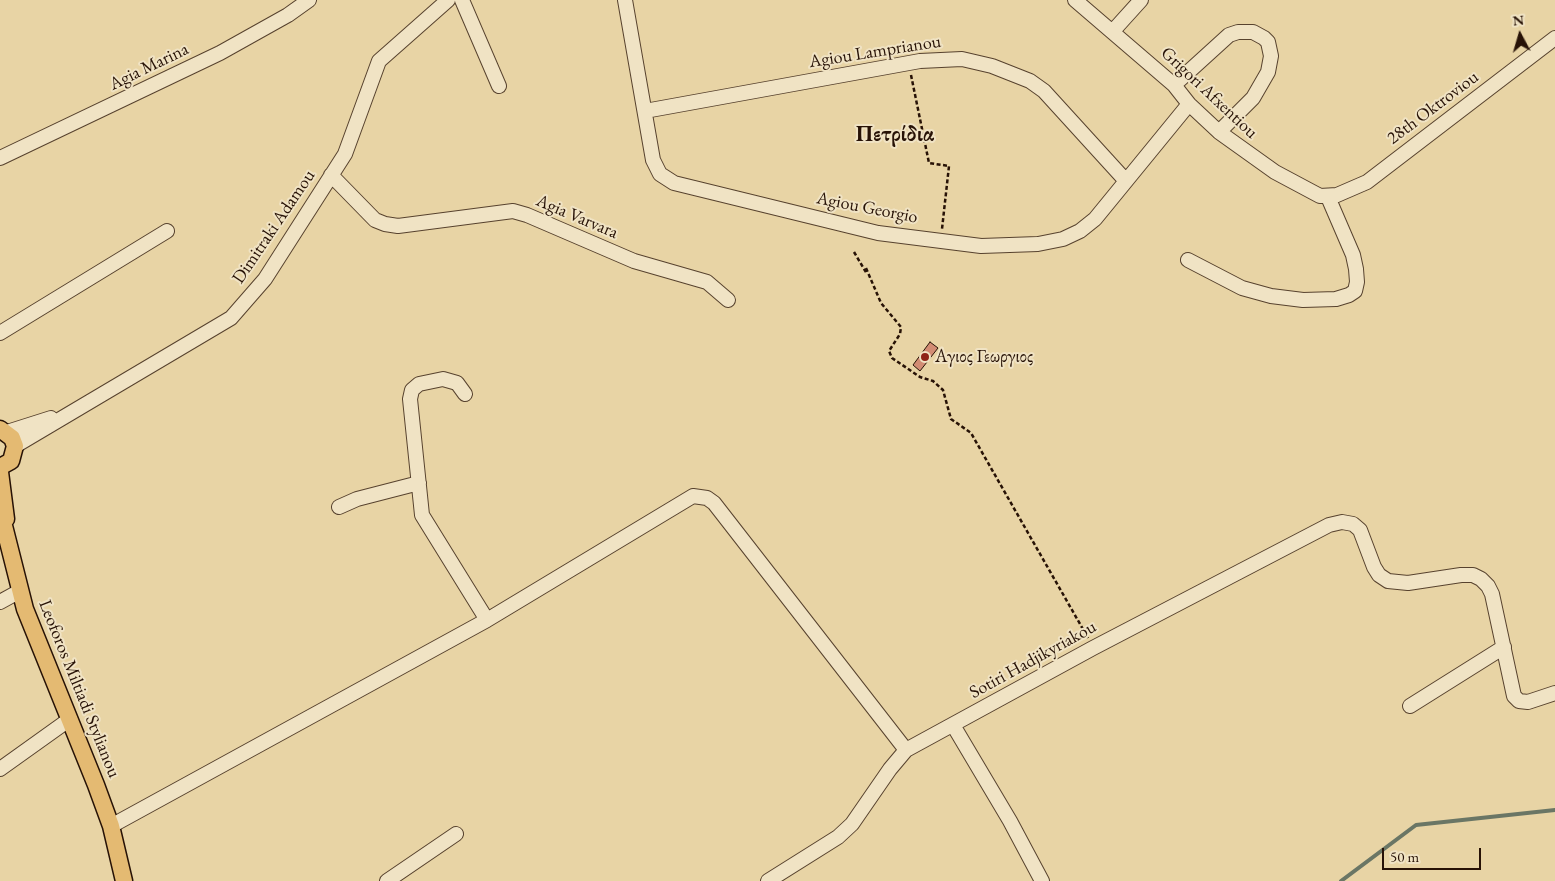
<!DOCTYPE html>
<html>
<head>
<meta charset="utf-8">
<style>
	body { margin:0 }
	#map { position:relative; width:1555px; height:881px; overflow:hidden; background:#e8d4a5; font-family:"EB Garamond",serif }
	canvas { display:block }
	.north { position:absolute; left:1495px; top:10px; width:50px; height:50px; -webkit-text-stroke:4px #f0e3c4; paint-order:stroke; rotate:354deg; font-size:14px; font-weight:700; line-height:20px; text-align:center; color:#271206 }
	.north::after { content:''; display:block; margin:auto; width:18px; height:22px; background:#271206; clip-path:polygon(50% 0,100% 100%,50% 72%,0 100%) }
	.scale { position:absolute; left:1382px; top:848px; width:99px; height:22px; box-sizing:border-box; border:2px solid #271206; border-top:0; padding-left:6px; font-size:15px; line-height:18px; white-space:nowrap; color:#271206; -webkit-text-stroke:4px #f0e3c4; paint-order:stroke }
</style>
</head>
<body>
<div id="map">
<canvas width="1555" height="881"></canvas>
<div class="north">N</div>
<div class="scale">50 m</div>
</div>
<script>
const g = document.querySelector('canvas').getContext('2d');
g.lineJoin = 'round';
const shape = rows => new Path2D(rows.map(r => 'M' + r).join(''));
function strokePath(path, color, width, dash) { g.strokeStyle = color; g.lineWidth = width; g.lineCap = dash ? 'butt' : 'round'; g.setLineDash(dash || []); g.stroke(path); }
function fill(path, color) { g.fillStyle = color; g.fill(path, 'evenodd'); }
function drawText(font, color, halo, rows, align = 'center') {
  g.font = font + ' "EB Garamond",serif'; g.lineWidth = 4; g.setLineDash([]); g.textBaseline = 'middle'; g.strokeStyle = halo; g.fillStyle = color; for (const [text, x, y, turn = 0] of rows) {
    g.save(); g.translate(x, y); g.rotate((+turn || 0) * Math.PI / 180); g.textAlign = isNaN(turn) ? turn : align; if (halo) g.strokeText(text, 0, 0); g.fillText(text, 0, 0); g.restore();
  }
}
strokePath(shape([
	[1341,881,1416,825,1555,810]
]), '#6a7665', 4);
const building = shape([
	[930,342,938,348,920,371,913,365,930,342]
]);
fill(building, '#d28c74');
strokePath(building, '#271206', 1);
const minor = shape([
	[462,0,499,86],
	[625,0,653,160,660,174,674,183,878,233,981,246,1038,244,1063,239,1080,231,1095,219,1189,104],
	[1075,0,1174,85,1189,104,1219,132,1275,172,1320,196,1337,195,1367,182,1555,38],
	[1113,31,1141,0],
	[1174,85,1229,35,1238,32,1253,32,1264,38,1268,42,1271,56,1268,72,1253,98,1219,132],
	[645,111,920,61,962,59,992,66,1030,81,1044,91,1126,181],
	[0,158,220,53,288,15,309,0],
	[331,175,375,220,385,224,398,226,513,211,527,215,634,261,707,282,728,300],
	[1188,260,1242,288,1271,296,1303,300,1336,299,1349,295,1355,291,1357,282,1356,269,1353,255,1328,197],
	[0,333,167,231],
	[465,394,457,383,443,379,419,384,412,390,410,399,422,515,487,620],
	[7,432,51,418],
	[15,446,231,318,265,279,345,154,379,61,448,0],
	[339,507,357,499,419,483],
	[0,602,20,591],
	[1410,706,1504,647],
	[953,725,1010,821,1042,881],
	[0,769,70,719],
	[111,826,487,620,693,496,707,498,714,503,906,750],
	[387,881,456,834],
	[768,881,838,837,852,824,890,769,906,750,1093,648,1329,525,1342,522,1353,524,1360,530,1374,567,1379,575,1388,581,1408,583,1461,575,1473,575,1481,579,1488,586,1492,594,1514,696,1519,701,1528,702,1555,693]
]);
const major = shape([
	[0,429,12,438,15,446,11,461,0,467],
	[0,472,6,519],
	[0,510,25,609,96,785,111,826,124,881]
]);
strokePath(minor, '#57422e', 16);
strokePath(major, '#271206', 19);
strokePath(shape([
	[911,75,929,163,949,166,942,229],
	[854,252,867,274],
	[866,268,881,303,901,327,900,334,889,351,892,358,920,377,933,381,943,390,951,419,971,433,1088,638]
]), '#271206', 2.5, [4, 2.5]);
strokePath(minor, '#f0e3c4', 14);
strokePath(major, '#e4ba72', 16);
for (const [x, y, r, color] of [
	[925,357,5,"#8f2418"]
]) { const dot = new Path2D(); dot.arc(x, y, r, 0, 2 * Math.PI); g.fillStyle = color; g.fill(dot); strokePath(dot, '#f0e3c4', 2); }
drawText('18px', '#271206', '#f0e3c4', [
	["Agiou Lamprianou",875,52,-9],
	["Agia Marina",149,67,-26],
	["Grigori Afxentiou",1209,93,43],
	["28th Oktroviou",1433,108,-37],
	["Agiou Georgio",867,208,11],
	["Agia Varvara",577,217,23],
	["Dimitraki Adamou",274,227,-56],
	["Sotiri Hadjikyriakou",1033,660,-29],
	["Leoforos Miltiadi Stylianou",79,689,68]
]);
drawText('18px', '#271206', '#f0e3c4', [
	["Αγιος Γεωργιος",935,357]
], 'left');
drawText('bold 22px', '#271206', '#f0e3c4', [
	["Πετρίδια",895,135]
]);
</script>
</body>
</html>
